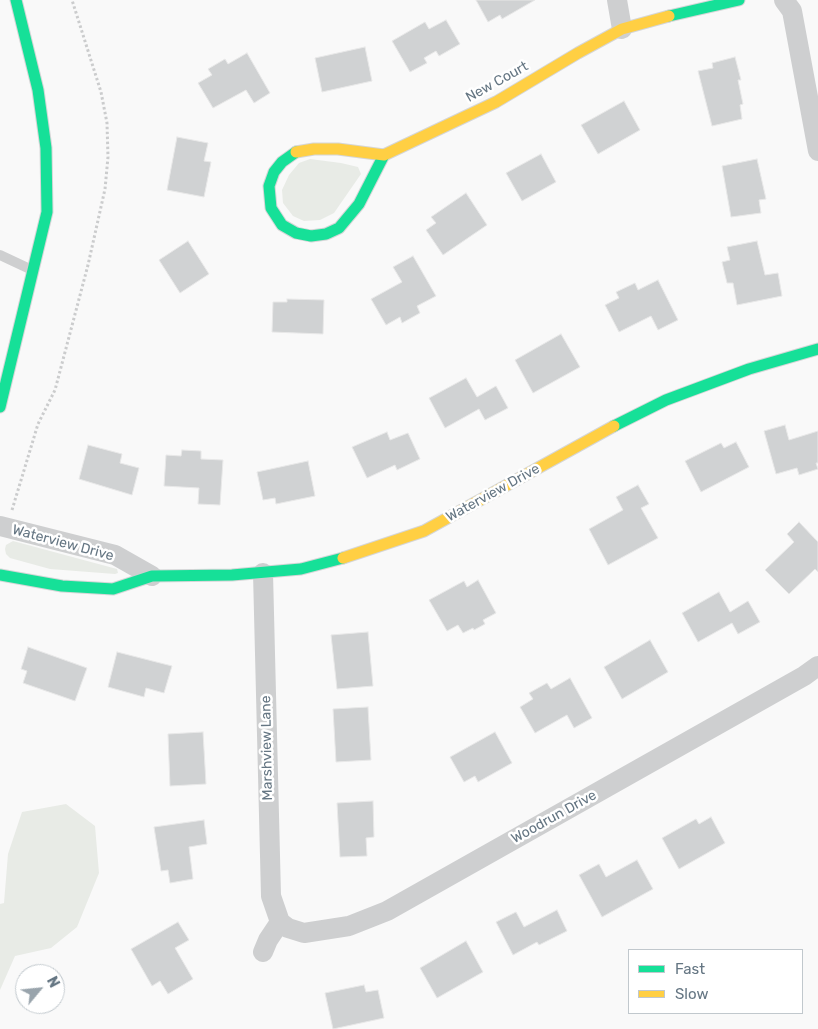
<!DOCTYPE html>
<html>
<head>
<meta charset="utf-8">
<style>
	body { margin:0 }
	#map { position:relative; width:818px; height:1029px; overflow:hidden; background:#f9f9f9; font-family:Rubik,sans-serif }
	canvas { display:block }
	.legend { position:absolute; left:628px; top:949px; width:175px; height:65px; box-sizing:border-box; background:#fff; border:1px solid #c1c8cd; margin:0; padding:6px 9px; list-style:none; font-size:15px; color:#657683 }
	.legend li { display:flex; align-items:center; gap:10px; height:25px }
	.legend b { width:25px; border:1px solid #c1c8cd }
	.north { position:absolute; left:15px; top:964px; width:50px; height:50px; box-sizing:border-box; background:#fff; border:1px solid #c1c8cd; border-radius:50%; rotate:62deg; font-size:14px; font-weight:700; line-height:20px; text-align:center; color:#657683 }
	.north::after { content:''; display:block; margin:auto; width:18px; height:22px; background:#99a4ac; clip-path:polygon(50% 0,100% 100%,50% 72%,0 100%) }
</style>
</head>
<body>
<div id="map">
<canvas width="818" height="1029"></canvas>
<ul class="legend">
<li><b style="height:6px;background:#16e098"></b>Fast</li>
<li><b style="height:6px;background:#ffcf43"></b>Slow</li>
</ul>
<div class="north">N</div>
</div>
<script>
const g = document.querySelector('canvas').getContext('2d');
g.lineJoin = 'round';
function fill(path, color) { g.fillStyle = color; g.fill(path, 'evenodd'); }
const shape = rows => new Path2D(rows.map(r => 'M' + r).join(''));
function strokePath(path, color, width, dash) { g.strokeStyle = color; g.lineWidth = width; g.lineCap = dash ? 'butt' : 'round'; g.setLineDash(dash || []); g.stroke(path); }
function drawText(font, color, halo, rows, align = 'center') {
  g.font = font + ' Rubik,sans-serif'; g.lineWidth = 5; g.setLineDash([]); g.textBaseline = 'middle'; g.strokeStyle = halo; g.fillStyle = color; for (const [text, x, y, turn = 0] of rows) {
    g.save(); g.translate(x, y); g.rotate((+turn || 0) * Math.PI / 180); g.textAlign = isNaN(turn) ? turn : align; if (halo) g.strokeText(text, 0, 0); g.fillText(text, 0, 0); g.restore();
  }
}
fill(shape([
	[310,159,341,163,358,167,361,174,334,213,320,220,304,221,293,216,283,203,282,190,289,175,299,163],
	[13,541,117,569,118,573,115,574,50,569,10,558,6,554,5,549,6,545],
	[66,804,95,826,99,873,77,927,51,948,15,956,0,990,0,904,4,903,8,854,22,812]
]), '#e8ebe6');
const building = shape([
	[476,0,535,0,502,19,500,15,488,22,476,0],
	[446,20,460,44,439,56,436,51,424,58,427,63,410,72,392,41,425,22,429,29,446,20],
	[365,47,372,81,322,92,315,58,365,47],
	[247,53,270,93,254,103,246,90,213,108,198,83,212,75,208,69,225,59,228,64,247,53],
	[735,57,741,80,738,80,743,104,740,105,742,119,712,126,698,71,713,68,712,63,735,57],
	[624,101,640,130,598,154,581,125,624,101],
	[177,137,208,143,204,161,211,162,204,197,167,190,177,137],
	[541,154,556,182,522,201,506,173,541,154],
	[757,159,766,199,759,200,761,213,731,217,722,166,757,159],
	[466,193,487,225,443,255,426,230,436,223,431,217,466,193],
	[188,241,209,274,180,293,159,260,188,241],
	[757,241,765,275,778,273,782,296,737,305,733,283,727,283,722,262,730,260,727,247,757,241],
	[413,256,436,296,417,306,420,313,402,323,400,317,386,325,371,299,402,282,393,267,413,256],
	[658,280,678,320,658,330,651,316,619,332,605,305,619,298,616,292,635,283,638,290,658,280],
	[287,299,324,300,323,334,272,332,273,302,287,302,287,299],
	[561,334,580,367,533,393,515,360,561,334],
	[466,378,477,397,496,386,508,408,485,420,479,409,445,428,429,398,466,378],
	[785,425,789,440,818,431,818,463,816,463,818,469,799,475,797,468,776,474,764,431,785,425],
	[387,432,390,440,408,433,420,459,397,470,395,465,367,478,352,447,387,432],
	[736,442,749,467,701,492,685,461,721,443,724,448,736,442],
	[88,445,122,454,120,463,139,468,132,495,79,479,88,445],
	[182,450,201,451,201,459,223,460,220,505,198,504,199,488,164,486,166,455,181,456,182,450],
	[308,461,315,496,276,504,275,498,263,500,257,472,308,461],
	[638,485,649,504,641,508,658,538,608,565,589,529,623,510,616,497,638,485],
	[799,522,818,542,818,572,815,569,789,594,765,570,794,542,787,534,799,522],
	[478,580,496,613,483,620,485,624,474,630,473,628,463,633,458,625,447,631,429,600,464,581,467,587,478,580],
	[719,592,730,612,748,601,760,622,738,634,732,623,698,642,682,613,719,592],
	[368,632,373,686,337,689,331,635,368,632],
	[650,640,668,672,622,699,604,667,650,640],
	[28,647,87,668,75,701,23,683,27,671,21,669,28,647],
	[117,652,172,666,164,693,146,688,144,697,108,687,117,652],
	[570,678,592,718,574,728,567,715,535,733,520,707,533,699,529,693,547,683,551,689,570,678],
	[368,707,371,760,336,762,333,709,368,707],
	[203,732,206,784,170,786,168,734,203,732],
	[495,732,512,763,478,782,475,776,464,782,450,757,495,732],
	[373,801,374,837,366,838,367,856,340,857,337,803,373,801],
	[711,817,725,843,679,869,662,838,696,819,699,824,711,817],
	[204,820,207,844,189,847,193,879,170,883,168,870,161,871,154,827,204,820],
	[637,860,653,889,602,917,579,875,599,864,606,877,637,860],
	[557,910,567,931,539,945,537,942,513,955,496,922,516,912,524,927,557,910],
	[178,922,189,940,175,948,193,979,168,994,160,981,152,986,131,949,178,922],
	[466,941,483,972,437,998,420,968,466,941],
	[364,985,366,992,378,990,384,1018,333,1029,325,993,364,985]
]);
fill(building, '#d0d2d3');
strokePath(building, '#e8e8e8', 1);
const fast = shape([
	[669,16,739,0],
	[296,152,282,162,274,172,269,186,271,208,282,225,296,233,311,236,326,234,339,228,359,204,384,155],
	[0,407,47,212,46,148,38,90,16,0],
	[614,426,666,400,749,369,818,349],
	[0,575,62,586,113,589,152,576,232,575,301,569,343,558]
]);
const slow = shape([
	[296,152,314,149,338,149,384,155,496,102,578,53,622,29,669,16],
	[343,558,424,531,614,426]
]);
strokePath(fast, '#d5d6d7', 13);
strokePath(slow, '#d5d6d7', 13);
strokePath(shape([
	[12,510,38,424,55,390,88,265,105,189,108,157,107,123,101,92,72,0]
]), '#cbcccd', 3, [2.5, 2.5]);
strokePath(shape([
	[0,255,32,270]
]), '#cecfd0', 10);
strokePath(shape([
	[617,0,622,29],
	[784,0,792,11,818,151],
	[0,526,115,555,152,576],
	[263,573,271,896,280,922],
	[280,922,288,928,304,933,349,926,387,911,804,676,818,666],
	[263,952,268,940,280,922]
]), '#cecfd0', 20);
strokePath(fast, '#16e098', 11);
strokePath(slow, '#ffcf43', 11);
drawText('14px', '#657683', '#fff', [
	["New Court",497,82,-29],
	["Waterview Drive",493,493,-29],
	["Waterview Drive",63,543,15],
	["Marshview Lane",267,748,-91],
	["Woodrun Drive",554,817,-29]
]);
</script>
</body>
</html>
